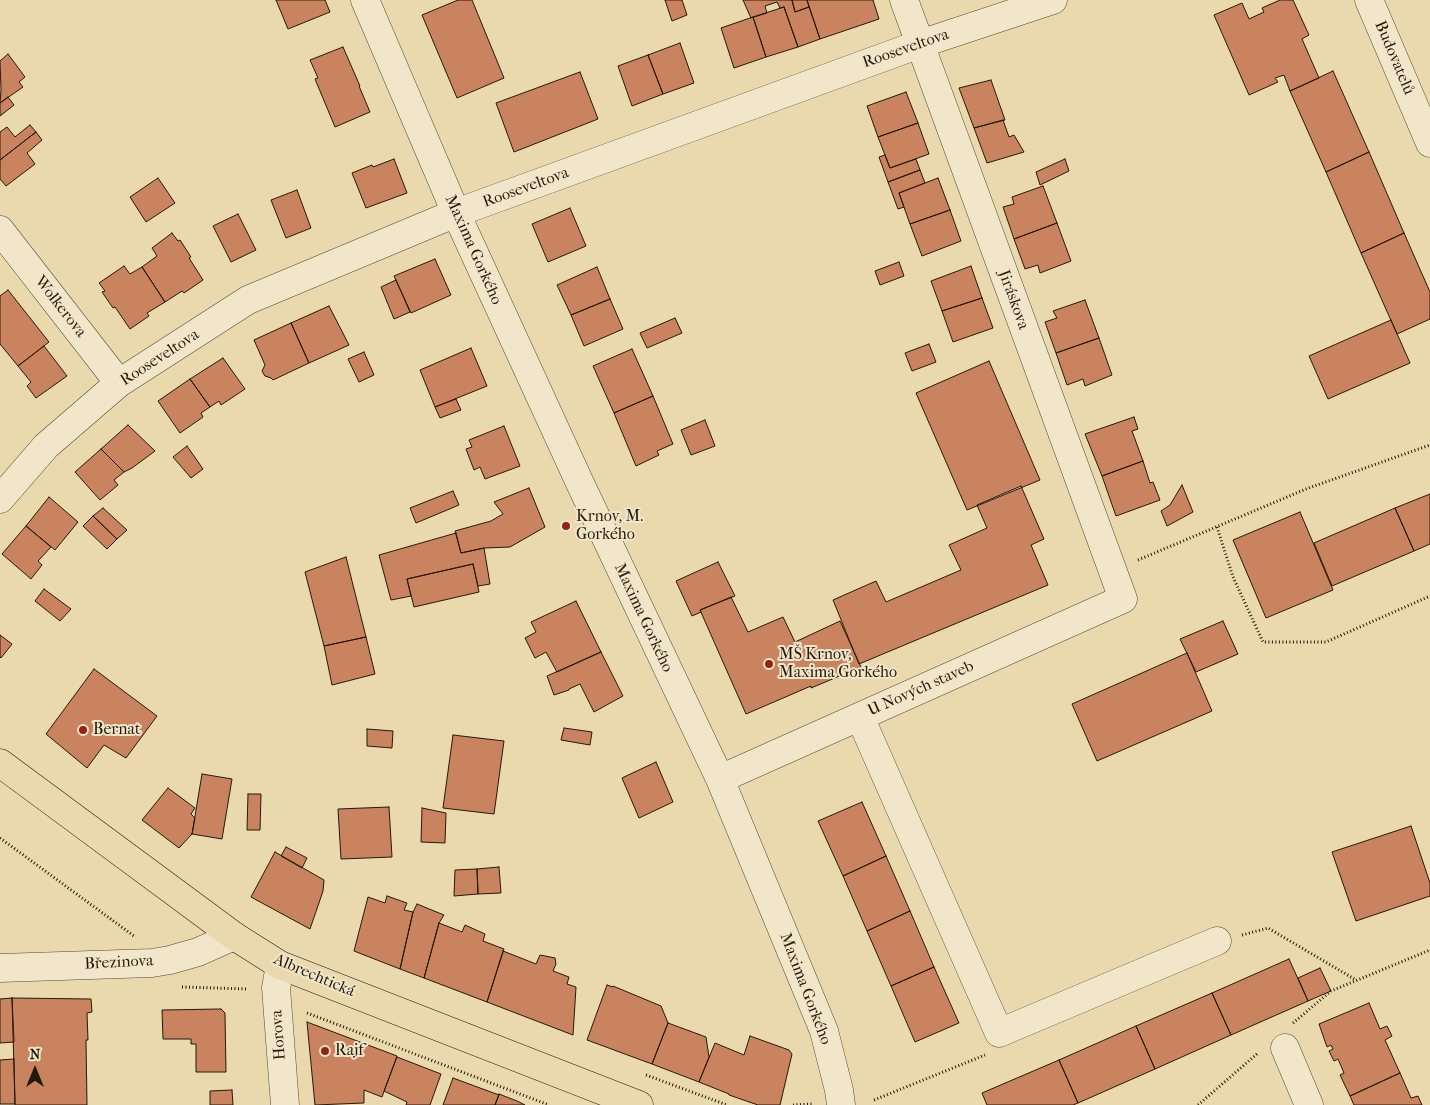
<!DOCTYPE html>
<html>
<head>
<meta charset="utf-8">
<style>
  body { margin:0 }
  #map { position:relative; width:1430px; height:1105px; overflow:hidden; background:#ead9ac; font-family:"IM FELL French Canon",serif }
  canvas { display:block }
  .north { position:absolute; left:10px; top:1045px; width:50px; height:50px; -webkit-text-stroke:4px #f1e6c9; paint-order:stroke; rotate:0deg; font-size:14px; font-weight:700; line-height:20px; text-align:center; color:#22190d }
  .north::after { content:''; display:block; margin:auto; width:18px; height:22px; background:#22190d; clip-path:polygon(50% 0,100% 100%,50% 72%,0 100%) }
</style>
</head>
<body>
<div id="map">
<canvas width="1430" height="1105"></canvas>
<div class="north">N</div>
</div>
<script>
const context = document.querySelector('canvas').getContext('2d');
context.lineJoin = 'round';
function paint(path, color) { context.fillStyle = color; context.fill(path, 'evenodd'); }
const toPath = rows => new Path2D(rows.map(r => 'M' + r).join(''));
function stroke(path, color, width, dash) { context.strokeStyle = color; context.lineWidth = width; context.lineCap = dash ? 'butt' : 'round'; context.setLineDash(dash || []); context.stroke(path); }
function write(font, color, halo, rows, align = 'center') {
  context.font = font + ' "IM FELL French Canon",serif'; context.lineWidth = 4; context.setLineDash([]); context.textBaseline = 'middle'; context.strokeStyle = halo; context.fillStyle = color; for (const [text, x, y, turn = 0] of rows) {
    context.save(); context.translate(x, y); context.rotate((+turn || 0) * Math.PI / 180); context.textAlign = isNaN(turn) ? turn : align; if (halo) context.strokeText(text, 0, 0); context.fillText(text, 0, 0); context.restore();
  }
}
const building = toPath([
  [276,0,325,0,330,12,288,29,276,0],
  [458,0,472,0,504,78,457,98,422,15,458,0],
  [665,0,682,0,687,15,672,21,665,0],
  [743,0,792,0,795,12,809,7,820,39,798,47,784,7,780,8,777,2,765,6,767,13,751,18,743,0],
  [792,0,807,0,809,7,795,12,792,0],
  [807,0,873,0,879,19,820,39,807,0],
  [1280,0,1293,0,1309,35,1302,39,1319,78,1290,91,1284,75,1275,78,1278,82,1249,95,1214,15,1242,3,1249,19,1264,12,1262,8,1280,0],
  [784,7,798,47,766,57,753,17,784,7],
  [753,17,766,57,734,68,721,28,753,17],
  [680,43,694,83,663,94,648,55,680,43],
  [343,47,360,86,359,86,370,112,335,127,315,79,318,78,310,60,343,47],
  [8,54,25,77,19,82,23,87,0,103,1,90,0,61,8,54],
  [648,55,663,94,632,106,618,66,648,55],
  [1333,71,1369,152,1326,172,1290,91,1333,71],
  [580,72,598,119,514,152,496,103,580,72],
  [991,80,1005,120,974,128,959,88,991,80],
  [906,92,918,123,878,137,867,106,906,92],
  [8,97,14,105,0,116,0,103,8,97],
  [1003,120,1009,137,1014,135,1024,152,987,163,974,128,1003,120],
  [918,123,929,154,890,168,878,137,918,123],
  [30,125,36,132,0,160,0,132,7,127,15,137,30,125],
  [36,132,42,140,27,153,35,164,6,186,0,179,0,160,36,132],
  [1369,152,1404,233,1361,253,1326,172,1369,152],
  [885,155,890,168,916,159,920,170,888,182,879,157,885,155],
  [394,159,407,193,366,208,352,173,372,165,373,167,394,159],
  [1065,159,1069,171,1040,185,1036,172,1065,159],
  [920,170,925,183,899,193,904,207,898,209,888,182,920,170],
  [158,178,175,203,146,222,130,197,158,178],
  [938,178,950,210,910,224,899,193,938,178],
  [1043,186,1057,223,1014,239,1003,207,1014,204,1012,197,1043,186],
  [297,190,311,228,286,238,271,200,297,190],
  [570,208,586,246,548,262,532,224,570,208],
  [950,210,961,241,922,256,910,224,950,210],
  [238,214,256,250,231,262,213,226,238,214],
  [1057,223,1071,261,1040,273,1038,265,1025,269,1014,239,1057,223],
  [172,233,178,241,180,240,191,257,189,258,203,280,184,293,182,291,165,302,142,267,157,256,152,248,172,233],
  [1404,233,1430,292,1430,319,1397,334,1361,253,1404,233],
  [435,259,451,295,411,313,394,276,435,259],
  [899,262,904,276,880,285,875,271,899,262],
  [124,266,130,274,142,267,165,302,147,313,149,316,130,329,115,307,113,308,102,292,105,291,99,283,124,266],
  [971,266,982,298,942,311,931,281,971,266],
  [597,267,610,299,571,315,557,285,597,267],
  [396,280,410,312,394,319,381,287,396,280],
  [8,290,49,342,18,366,0,344,0,296,8,290],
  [982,298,993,328,953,342,942,311,982,298],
  [610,299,623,329,584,346,571,315,610,299],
  [1085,300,1099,338,1056,353,1045,322,1057,318,1053,311,1085,300],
  [329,306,349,345,309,363,291,323,329,306],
  [675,318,682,333,647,348,640,333,675,318],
  [1391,320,1410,363,1328,399,1309,356,1391,320],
  [291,323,309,363,273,380,271,378,265,376,262,371,265,365,254,340,291,323],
  [1099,338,1112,375,1085,386,1083,379,1067,385,1056,353,1099,338],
  [929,344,936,362,912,371,905,353,929,344],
  [44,346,67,376,36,398,27,386,31,382,18,366,44,346],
  [471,348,487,386,435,407,420,370,471,348],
  [632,349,653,396,614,413,593,366,632,349],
  [364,352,374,375,359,382,348,359,364,352],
  [223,358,245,389,221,405,219,401,210,407,190,379,223,358],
  [989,361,1040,480,967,510,916,393,989,361],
  [190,379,210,407,201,413,203,417,180,433,158,401,190,379],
  [653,396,673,444,657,451,659,455,636,466,614,413,653,396],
  [456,399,461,410,440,418,435,407,456,399],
  [1134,417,1138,429,1132,431,1143,461,1102,476,1085,434,1134,417],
  [705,420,715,446,691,455,681,430,705,420],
  [128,425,155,451,132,468,124,472,101,449,128,425],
  [504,426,520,466,485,479,480,467,474,470,466,449,472,447,469,440,504,426],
  [187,446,203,469,191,478,173,457,187,446],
  [101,449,124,472,114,480,118,485,100,500,75,472,101,449],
  [1143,461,1150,483,1153,482,1160,500,1116,516,1102,476,1143,461],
  [1182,485,1193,512,1167,526,1161,511,1170,505,1182,485],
  [1021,486,1044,539,1031,545,1048,585,859,664,833,600,876,581,886,602,961,570,949,545,987,528,977,505,1021,486],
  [529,488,545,527,510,547,484,548,461,553,455,531,491,521,503,514,494,502,529,488],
  [453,491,459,505,416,523,410,508,453,491],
  [1430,494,1430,544,1414,551,1395,508,1430,494],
  [49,497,78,522,55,550,26,526,49,497],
  [103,508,127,530,117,539,93,516,103,508],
  [1395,508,1414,551,1332,586,1314,543,1395,508],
  [1300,512,1333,590,1266,618,1233,540,1300,512],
  [93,516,117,539,107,549,83,526,93,516],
  [26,526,51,547,38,561,42,565,31,579,2,554,26,526],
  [456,533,461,553,484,548,490,584,478,586,473,564,407,579,411,596,391,600,379,555,456,533],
  [346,557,366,637,324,646,305,572,346,557],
  [718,562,735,596,700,610,701,612,692,616,676,581,718,562],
  [473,564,479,592,414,607,407,579,473,564],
  [44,589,71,609,60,621,35,601,44,589],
  [731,597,748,632,783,617,795,642,840,621,861,667,811,688,811,686,746,714,700,610,731,597],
  [576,601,601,652,557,672,546,652,535,658,525,638,536,632,531,622,576,601],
  [1223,621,1238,654,1196,672,1180,639,1223,621],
  [0,635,12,644,1,658,0,657,0,635],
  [366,637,375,674,332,685,324,646,366,637],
  [601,652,623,696,594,712,580,684,569,689,569,690,554,695,547,676,601,652],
  [1187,653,1212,711,1097,761,1072,704,1187,653],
  [94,669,157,716,126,758,104,745,87,768,46,734,94,669],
  [564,728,592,732,590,745,561,740,564,728],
  [367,729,393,731,392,748,367,746,367,729],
  [453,735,504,741,494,814,443,808,453,735],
  [656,762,673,802,639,818,622,778,656,762],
  [202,774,232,779,222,839,192,834,202,774],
  [168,788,195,808,191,814,195,818,192,834,179,848,142,820,168,788],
  [248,794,261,794,260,830,247,830,248,794],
  [862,802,886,856,843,876,818,821,862,802],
  [389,807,392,857,341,859,338,809,389,807],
  [422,808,446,813,445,843,421,842,422,808],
  [1411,826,1430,883,1430,896,1356,921,1332,852,1411,826],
  [286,847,307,858,302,868,281,856,286,847],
  [275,852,324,880,323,891,310,929,251,897,275,852],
  [886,856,910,911,867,931,843,876,886,856],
  [499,867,501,893,478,894,477,869,499,867],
  [477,869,478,894,454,896,455,870,477,869],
  [387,896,407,903,404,910,413,912,400,969,354,951,368,897,385,903,387,896],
  [417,904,444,915,439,923,424,978,400,969,413,912,417,904],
  [910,911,934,967,891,986,867,931,910,911],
  [439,923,462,932,465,925,485,934,483,941,504,949,487,1002,424,978,439,923],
  [503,951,536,964,540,955,555,958,556,964,553,971,569,977,567,984,576,987,573,1035,487,1002,503,951],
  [1289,959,1308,1001,1231,1035,1212,993,1289,959],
  [934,967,959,1023,915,1042,891,986,934,967],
  [1320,968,1331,991,1308,1001,1298,978,1320,968],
  [607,985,613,987,613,986,661,1006,668,1023,652,1064,587,1040,607,985],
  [1212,993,1231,1035,1155,1069,1136,1026,1212,993],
  [12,998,91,999,92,1012,87,1013,88,1040,86,1040,87,1105,15,1105,12,998],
  [12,998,14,1042,0,1043,0,999,12,998],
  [1369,1003,1380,1029,1387,1026,1392,1036,1385,1040,1400,1073,1350,1096,1340,1075,1344,1073,1338,1059,1334,1061,1329,1051,1333,1049,1331,1045,1327,1047,1319,1024,1369,1003],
  [221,1009,225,1013,226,1072,196,1072,196,1044,191,1044,191,1039,163,1039,162,1010,221,1009],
  [307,1022,397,1056,382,1097,364,1090,364,1103,315,1105,307,1022],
  [668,1023,706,1037,709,1057,699,1082,652,1064,668,1023],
  [1136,1026,1155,1069,1078,1103,1059,1060,1136,1026],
  [750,1036,789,1050,792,1054,780,1105,758,1105,729,1095,729,1094,699,1082,715,1043,744,1055,750,1036],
  [397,1057,441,1074,430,1105,406,1105,407,1102,384,1091,397,1057],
  [14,1059,15,1104,0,1104,0,1060,14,1059],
  [1059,1060,1078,1103,1073,1105,987,1105,982,1093,1059,1060],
  [1400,1073,1411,1098,1418,1096,1422,1105,1354,1105,1350,1096,1400,1073],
  [453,1078,499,1095,495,1105,443,1105,453,1078],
  [232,1090,233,1105,210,1105,210,1091,232,1090],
  [499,1094,517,1101,525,1105,495,1105,499,1094]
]);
const path = toPath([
  [1217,527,1233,577,1263,642,1326,642,1430,596],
  [1138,560,1306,489,1430,445],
  [0,838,134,936],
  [1242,935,1268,928,1356,980],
  [182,987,248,989],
  [307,1013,549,1105],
  [1293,1023,1331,991,1430,950],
  [646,1075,727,1105],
  [874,1100,985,1055],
  [793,1105,814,1104],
  [1198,1105,1258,1053]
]);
const minor = toPath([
  [365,0,456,213,579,481,720,779,824,1031,839,1090,841,1105],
  [1369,0,1430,143],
  [0,230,119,383],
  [0,499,46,446,119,383,248,300,456,213,920,44,1053,0],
  [860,717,999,1033,1217,941],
  [720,779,1123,599,904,0],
  [280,965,276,988,285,1105],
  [0,968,152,963,170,960,198,952,234,936],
  [1285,1048,1309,1105]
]);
const major = toPath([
  [0,763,234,936,280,965,639,1105]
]);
const markers = [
  [566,526,5,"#8f2418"],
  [769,664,5,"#8f2418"],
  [83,730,5,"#8f2418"],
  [325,1051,5,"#8f2418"]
];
const streetNames = [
  ["Rooseveltova",906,49,-19],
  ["Budovatelů",1394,58,67],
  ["Rooseveltova",526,188,-20],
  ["Maxima Gorkého",473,250,66],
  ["Jiráskova",1013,300,70],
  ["Wolkerova",60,307,52],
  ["Rooseveltova",160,358,-33],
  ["Maxima Gorkého",643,618,65],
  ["U Nových staveb",921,689,-24],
  ["Březinova",119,963,-3],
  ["Albrechtická",314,976,23],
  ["Maxima Gorkého",805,989,69],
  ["Horova",279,1035,-94]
];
const poiNames = [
  ["Krnov, M.",576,517],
  ["Gorkého",576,535],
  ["MŠ Krnov,",779,655],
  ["Maxima Gorkého",779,673],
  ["Bernat",93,730],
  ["Rajf",335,1051]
];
paint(building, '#ca835f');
stroke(building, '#22190d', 1);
stroke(minor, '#544935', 29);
stroke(major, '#22190d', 29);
stroke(path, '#22190d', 3, [1, 2.5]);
stroke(minor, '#f1e6c9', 28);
stroke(major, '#ead9ac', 28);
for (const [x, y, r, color] of markers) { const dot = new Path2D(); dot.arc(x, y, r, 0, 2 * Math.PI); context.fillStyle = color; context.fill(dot); stroke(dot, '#f1e6c9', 2); }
write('16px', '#22190d', '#f1e6c9', streetNames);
write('16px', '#22190d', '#f1e6c9', poiNames, 'left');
</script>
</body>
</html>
